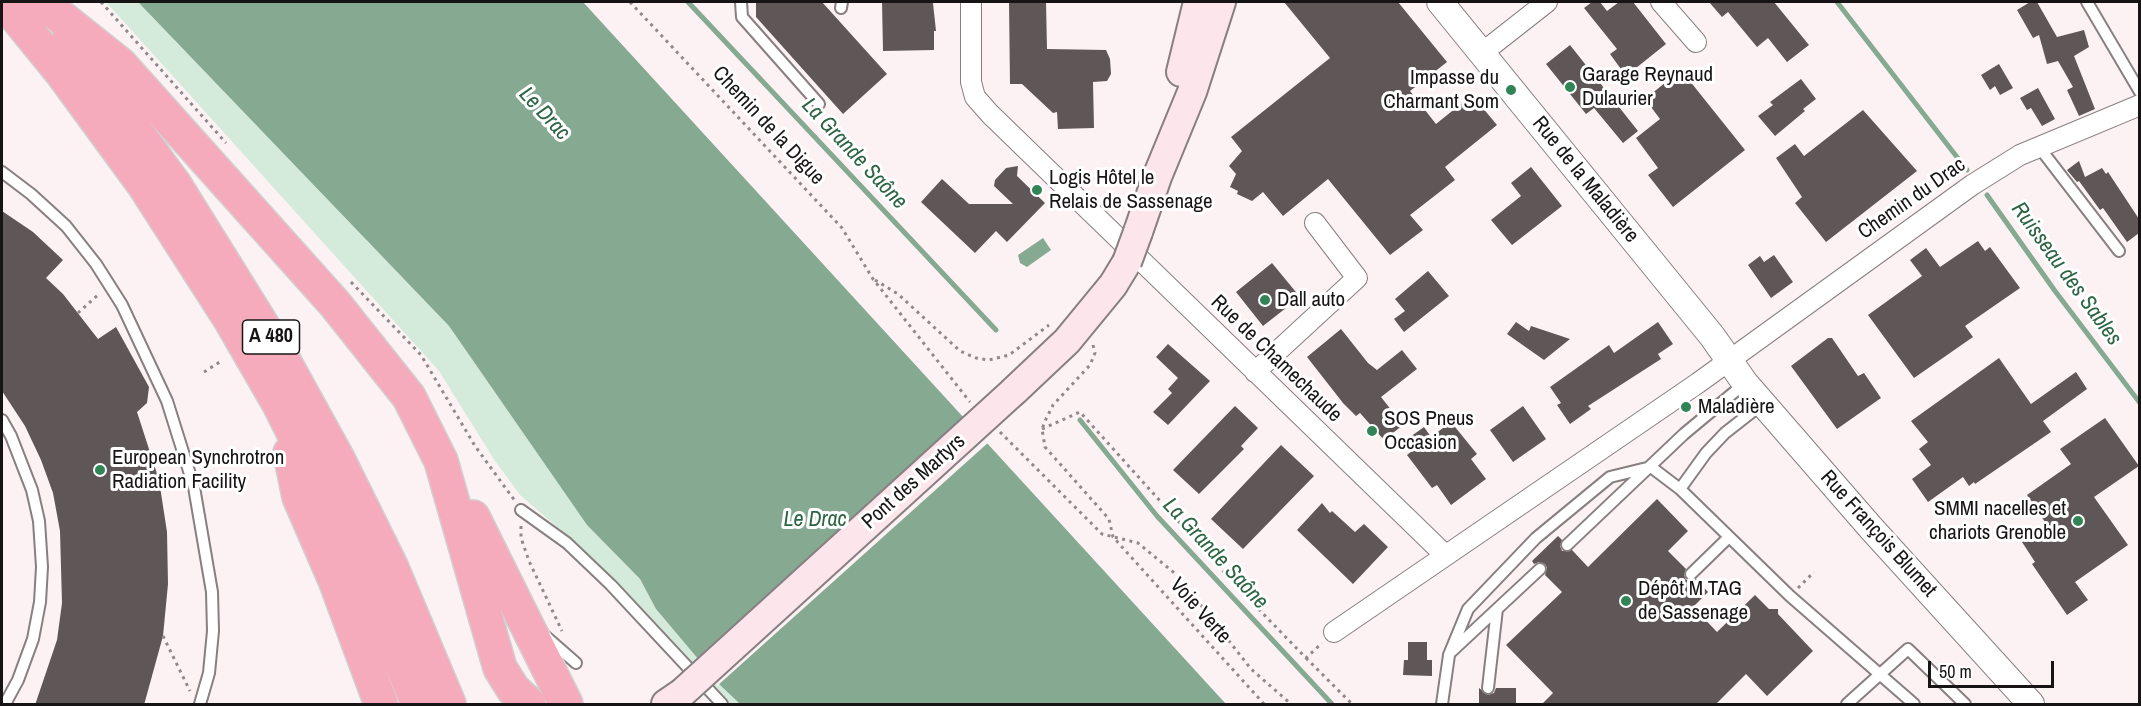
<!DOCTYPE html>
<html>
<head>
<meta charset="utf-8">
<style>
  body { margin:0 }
  #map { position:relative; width:2141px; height:706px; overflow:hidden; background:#fcf2f4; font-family:"Archivo Narrow",sans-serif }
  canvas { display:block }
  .frame { position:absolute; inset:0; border:3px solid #171415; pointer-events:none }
  .scale { position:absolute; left:1928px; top:661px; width:126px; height:27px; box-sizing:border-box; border:3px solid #171415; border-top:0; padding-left:8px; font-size:18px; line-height:21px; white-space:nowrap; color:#171415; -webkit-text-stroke:4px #fff; paint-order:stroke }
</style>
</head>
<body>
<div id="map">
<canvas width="2141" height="706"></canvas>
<div class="frame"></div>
<div class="scale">50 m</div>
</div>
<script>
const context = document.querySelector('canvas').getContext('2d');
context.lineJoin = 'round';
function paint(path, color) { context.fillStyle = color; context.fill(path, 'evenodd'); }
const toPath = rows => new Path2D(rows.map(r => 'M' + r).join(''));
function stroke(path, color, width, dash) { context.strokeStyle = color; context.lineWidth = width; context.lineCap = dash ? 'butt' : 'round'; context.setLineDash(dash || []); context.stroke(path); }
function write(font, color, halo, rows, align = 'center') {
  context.font = font + ' "Archivo Narrow",sans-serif'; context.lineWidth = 6; context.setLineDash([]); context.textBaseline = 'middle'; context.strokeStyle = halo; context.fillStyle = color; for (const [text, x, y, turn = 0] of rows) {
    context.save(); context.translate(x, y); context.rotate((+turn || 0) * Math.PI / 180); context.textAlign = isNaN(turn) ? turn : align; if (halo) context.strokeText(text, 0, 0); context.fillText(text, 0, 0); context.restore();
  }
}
const green = toPath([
  [106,2,138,2,449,326,587,525,640,579,656,609,720,685,740,704,726,704,621,587,571,539,520,495,495,461,439,371]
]);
const water = toPath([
  [138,2,583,2,1226,704,740,704,720,685,656,609,640,579,587,525,449,326],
  [1043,238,1051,250,1027,267,1020,263,1018,255]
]);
const pier = toPath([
  [969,418,990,441,717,686,697,663]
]);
const stream = toPath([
  [688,2,996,330],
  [1837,2,1967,170],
  [1987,195,2055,291,2140,403],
  [1080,420,1157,516,1332,704]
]);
const building = toPath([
  [756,2,822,2,887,74,843,114,756,17],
  [882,2,933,3,936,31,934,31,934,50,883,51],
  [1009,2,1046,2,1047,49,1106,50,1110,59,1111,74,1107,81,1093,82,1094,128,1058,129,1057,112,1053,113,1022,84,1010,84],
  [1284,2,1398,2,1447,62,1410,91,1436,124,1472,95,1497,125,1445,167,1455,180,1410,215,1423,230,1390,255,1328,179,1283,216,1263,192,1252,201,1237,194,1238,191,1230,187,1236,174,1229,166,1242,151,1231,137,1330,58],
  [1592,2,1600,2,1607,11,1619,2,1633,2,1666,44,1626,76,1610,54,1617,49,1584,8],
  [1709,2,1774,2,1809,45,1787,62,1768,38,1757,47,1728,12,1722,17],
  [2030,2,2037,2,2057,37,2084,30,2089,47,2074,56,2095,109,2079,116,2067,90,2073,87,2058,61,2047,64,2039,35,2033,38,2017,10],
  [1570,45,1638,131,1623,143,1594,108,1586,114,1546,64],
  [1999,64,2013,88,2000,95,1995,86,1990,90,1981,75],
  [1681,70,1745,150,1673,207,1648,175,1658,168,1636,138,1660,119,1645,99],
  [1801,79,1816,99,1803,109,1805,111,1775,136,1758,116,1773,105,1770,102],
  [2038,88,2055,119,2042,126,2031,108,2027,110,2020,98],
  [1863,110,1917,171,1826,242,1795,203,1802,197,1776,158,1795,144,1804,156],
  [2079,161,2085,177,2102,168,2106,174,2108,172,2139,219,2139,233,2127,242,2103,208,2100,210,2079,181,2077,182,2067,170],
  [1018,166,1017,176,1045,203,1007,242,996,231,975,253,921,202,942,179,969,204,1013,204,994,186,995,180,1006,168],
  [1531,167,1562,206,1512,245,1491,220,1521,196,1511,183],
  [2,211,33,232,63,260,46,278,63,294,98,339,116,327,149,387,147,403,137,412,159,480,167,532,168,584,163,636,144,705,35,705,57,640,62,603,60,531,53,493,41,460,25,426,2,391],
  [1978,241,1985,251,1990,247,2020,288,1965,326,1973,337,1914,378,1868,315,1922,276,1910,260,1926,248,1940,267],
  [1774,255,1793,282,1771,298,1748,265,1760,256,1764,262],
  [1272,263,1300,297,1263,326,1236,292],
  [1428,271,1449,296,1404,332,1394,319,1405,311,1395,299],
  [1516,322,1529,331,1531,326,1570,339,1544,360,1507,334],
  [1658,322,1673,344,1658,354,1661,359,1588,406,1591,409,1570,424,1557,405,1561,403,1550,387,1609,345,1614,353],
  [1341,329,1368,363,1377,370,1402,350,1417,369,1381,397,1403,425,1384,440,1360,413,1356,416,1343,403,1307,357],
  [1828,338,1832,338,1858,376,1864,373,1881,398,1837,429,1791,366],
  [1168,344,1210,381,1168,425,1153,412,1172,393,1168,389,1178,378,1156,357],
  [1999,358,2031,404,2076,372,2087,389,2043,421,2051,432,1975,484,1974,482,1969,486,1963,477,1928,502,1912,479,1931,465,1919,449,1928,442,1911,421],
  [1235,406,1258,428,1241,446,1244,449,1199,494,1173,470],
  [1523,406,1546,439,1513,462,1490,430],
  [2105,418,2139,466,2094,497,2128,545,2075,582,2088,600,2067,615,2032,564,2035,562,2022,542,2047,525,2027,495,2071,464,2060,449],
  [1451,422,1477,454,1471,459,1486,479,1451,505,1437,485,1432,488,1407,455,1417,447,1410,437,1424,427,1431,437],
  [1281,445,1314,476,1243,549,1211,519],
  [1657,499,1688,531,1668,551,1686,569,1684,575,1686,580,1696,579,1708,592,1693,607,1717,632,1755,595,1769,609,1778,609,1778,614,1813,651,1767,696,1746,674,1715,705,1541,705,1553,693,1506,645,1562,592,1545,575,1547,568,1545,564,1539,562,1534,564,1532,561,1558,536,1562,540,1560,546,1562,551,1572,550,1588,567],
  [1322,503,1330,513,1332,511,1355,532,1364,524,1388,547,1353,584,1297,530],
  [1408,642,1427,642,1427,660,1432,660,1432,676,1403,675,1404,660,1408,660],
  [1479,688,1488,695,1494,693,1496,688,1516,688,1516,705,1479,705]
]);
const path = toPath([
  [101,2,226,143],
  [630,2,842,228,873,279,970,402],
  [875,280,898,294,960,351,976,358,989,360,1009,355,1049,325],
  [351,282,421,355,475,446,515,501],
  [78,313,99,294],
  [1093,345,1095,353,1090,365,1053,405,1046,419,1042,429,1045,447,1109,519,1113,537,1264,704],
  [204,372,223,360],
  [1042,429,1080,412,1242,592,1306,658,1322,643],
  [1000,432,1102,534,1138,543,1178,576,1251,669,1291,704],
  [521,526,521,538,529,561,562,631],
  [1798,588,1814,572],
  [163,636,190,691],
  [1306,658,1352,704]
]);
const service = toPath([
  [741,2,742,17,819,104],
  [2087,2,2140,92],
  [841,8,842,2],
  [2039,147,2119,251],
  [2,172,31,194,66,226,96,264,122,305,167,401,194,487,212,592,213,631,209,673,200,704],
  [1762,404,1725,433,1706,453,1680,489,1790,596,1914,704],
  [2,420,11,436,32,490,39,521,42,567,40,602,33,639,18,680,5,704],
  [521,510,567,543,611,585,722,704],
  [1567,545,1684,434,1744,384],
  [1691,574,1729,537],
  [544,635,576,663],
  [1452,651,1540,569],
  [1488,688,1497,609],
  [1442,704,1449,655,1468,609,1536,538,1610,477,1651,467,1680,489],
  [1847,704,1908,649,1965,704]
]);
const minor = toPath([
  [971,2,971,82,975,97,990,114,1445,555],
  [1661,2,1696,42],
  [1482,53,1547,2],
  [1255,372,1357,278,1315,223],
  [1334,632,1698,383,1972,185,2020,155,2140,105]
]);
const tertiary = toPath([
  [1440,2,1712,336,1745,383,1871,528,2031,704]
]);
const secondary = toPath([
  [1181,72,1198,2],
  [1138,232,1157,177,1192,92,1221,2],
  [1014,391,1067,341,1113,285,1127,262],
  [666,704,682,693]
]);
const motorway = toPath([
  [4,2,62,73,144,185,230,319,279,404,365,576,418,704],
  [42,2,120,64,335,304,409,397,441,461,500,668,513,689,529,704],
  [69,39,175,185,279,352,338,459,391,566,449,704],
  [290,453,299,497,335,580,381,704],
  [473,517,566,704]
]);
const secondaryBridge = toPath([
  [1127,262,1138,232],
  [682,693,1014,391]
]);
const markers = [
  [1570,87,6,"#308456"],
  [1511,90,6,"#308456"],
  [1037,190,6,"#308456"],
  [1265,300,6,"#308456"],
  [1686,407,6,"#308456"],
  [1372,431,6,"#308456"],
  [100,470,6,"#308456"],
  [2078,521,6,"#308456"],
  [1626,601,6,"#308456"]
];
const shields = [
  [271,337,57]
];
const shieldNames = [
  ["A 480",271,337]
];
const poiNames = [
  ["Garage Reynaud",1582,75],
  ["Dulaurier",1582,99],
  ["Impasse du",1499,78,"right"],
  ["Charmant Som",1499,102,"right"],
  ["Logis Hôtel le",1049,178],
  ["Relais de Sassenage",1049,202],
  ["Dall auto",1277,300],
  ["Maladière",1698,407],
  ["SOS Pneus",1384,419],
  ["Occasion",1384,443],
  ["European Synchrotron",112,458],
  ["Radiation Facility",112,482],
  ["SMMI nacelles et",2066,509,"right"],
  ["chariots Grenoble",2066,533,"right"],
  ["Dépôt M TAG",1638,589],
  ["de Sassenage",1638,613]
];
const streetNames = [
  ["Chemin de la Digue",768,126,47],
  ["Rue de la Maladière",1585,180,51],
  ["Chemin du Drac",1912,199,-35],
  ["Rue de Chamechaude",1276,359,44],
  ["Pont des Martyrs",914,482,-42],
  ["Rue François Blumet",1878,534,48],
  ["Voie Verte",1200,611,48]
];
const waterNames = [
  ["Le Drac",544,114,47],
  ["La Grande Saône",854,154,47],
  ["Ruisseau des Sables",2066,274,54],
  ["Le Drac",815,520],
  ["La Grande Saône",1215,554,47]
];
paint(green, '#d4eadb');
paint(water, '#86a992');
paint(pier, '#fcf2f4');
stroke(stream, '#86a992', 5);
paint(building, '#5f5658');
stroke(service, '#887f81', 14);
stroke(minor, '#887f81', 22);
stroke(tertiary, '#887f81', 28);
stroke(secondary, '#887f81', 32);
stroke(motorway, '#d1d0d0', 36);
stroke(path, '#90898b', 3, [3, 4.5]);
stroke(service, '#fff', 10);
stroke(minor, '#fff', 20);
stroke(tertiary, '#fff', 26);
stroke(secondary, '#fce6eb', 28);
stroke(motorway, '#f6abbc', 33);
stroke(secondaryBridge, '#887f81', 32, []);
stroke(secondaryBridge, '#fce6eb', 28);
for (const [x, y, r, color] of markers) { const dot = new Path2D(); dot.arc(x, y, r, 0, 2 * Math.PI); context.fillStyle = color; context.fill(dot); stroke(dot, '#fff', 2); }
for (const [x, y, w] of shields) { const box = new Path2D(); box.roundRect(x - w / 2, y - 17, w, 34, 4.5); context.fillStyle = '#fff'; context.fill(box); stroke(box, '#171415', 1.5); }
write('bold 20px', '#171415', null, shieldNames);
write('21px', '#171415', '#fff', poiNames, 'left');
write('21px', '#171415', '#fff', streetNames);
write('italic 22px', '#2c6444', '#fff', waterNames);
</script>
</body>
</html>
